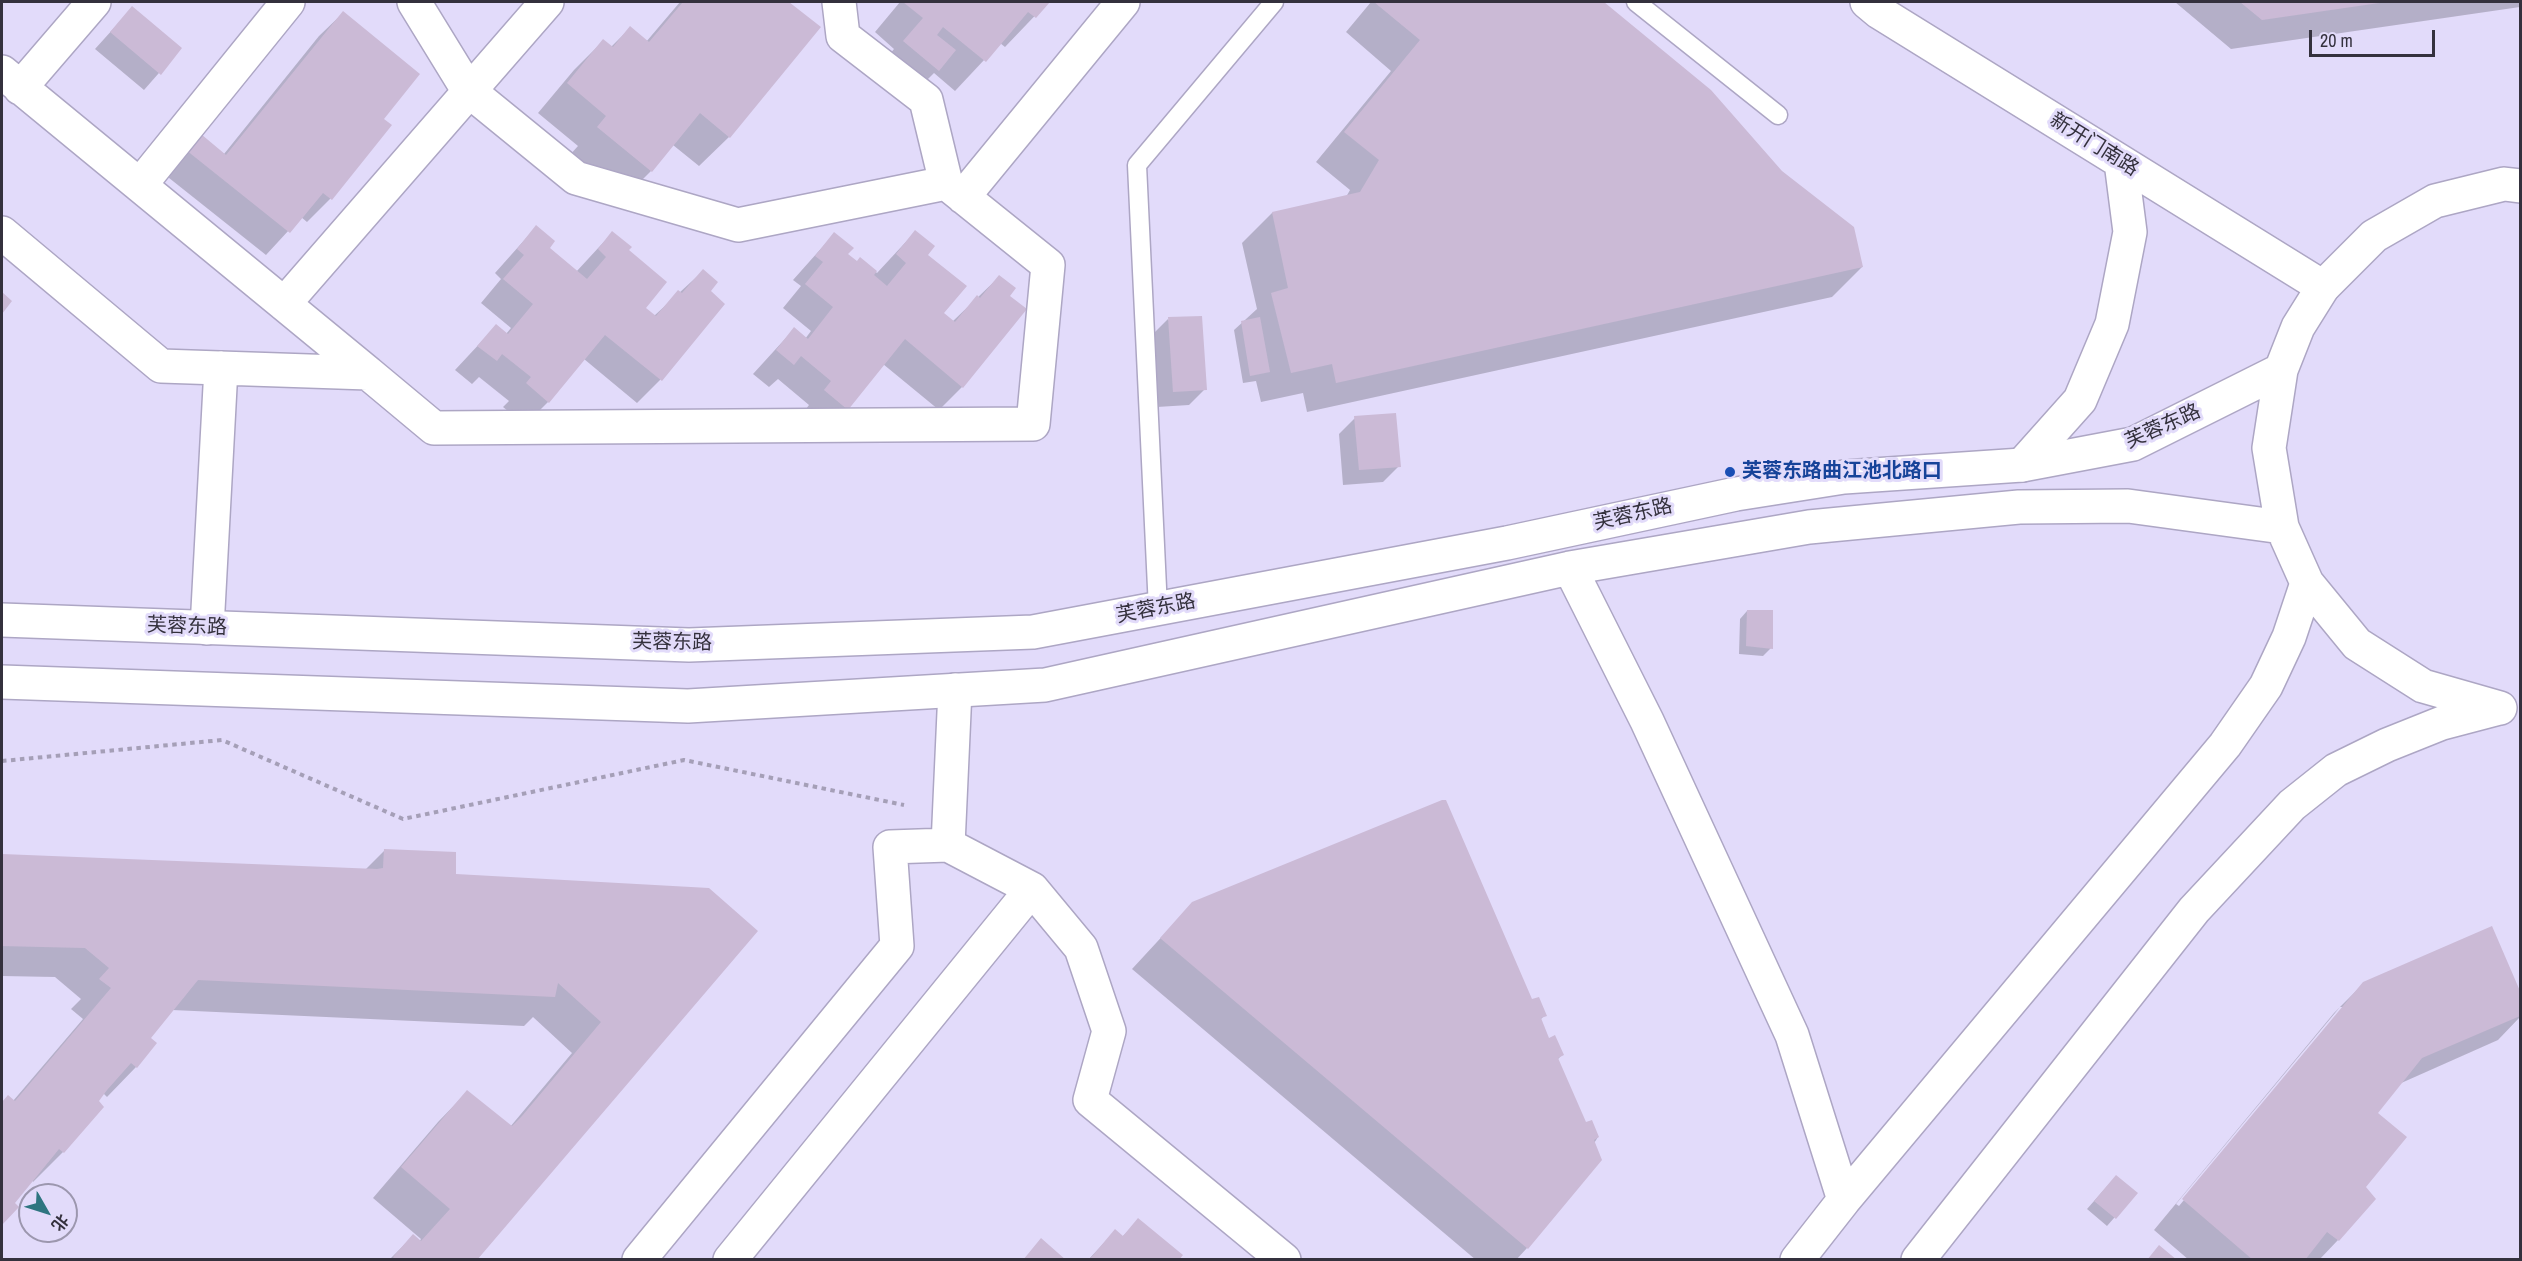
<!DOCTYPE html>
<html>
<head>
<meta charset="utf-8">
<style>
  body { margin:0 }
  #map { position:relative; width:2522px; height:1261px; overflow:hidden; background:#e2dbfa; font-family:"Archivo Narrow","Noto Sans SC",sans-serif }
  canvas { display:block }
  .frame { position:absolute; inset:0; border:3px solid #34313d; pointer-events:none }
  .north { position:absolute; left:18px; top:1183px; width:60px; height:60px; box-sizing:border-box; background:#e2dbfa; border:2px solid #9c97ae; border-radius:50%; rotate:129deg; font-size:16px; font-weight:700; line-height:24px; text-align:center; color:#34313d }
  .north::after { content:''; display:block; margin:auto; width:21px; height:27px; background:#2e7580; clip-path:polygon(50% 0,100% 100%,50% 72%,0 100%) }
  .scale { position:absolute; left:2309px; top:30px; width:126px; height:27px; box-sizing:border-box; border:3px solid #34313d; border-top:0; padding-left:8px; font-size:18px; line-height:21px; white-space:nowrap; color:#34313d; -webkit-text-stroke:4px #e2dbfa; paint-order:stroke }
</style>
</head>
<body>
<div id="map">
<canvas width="2522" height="1261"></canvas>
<div class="frame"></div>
<div class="north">北</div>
<div class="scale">20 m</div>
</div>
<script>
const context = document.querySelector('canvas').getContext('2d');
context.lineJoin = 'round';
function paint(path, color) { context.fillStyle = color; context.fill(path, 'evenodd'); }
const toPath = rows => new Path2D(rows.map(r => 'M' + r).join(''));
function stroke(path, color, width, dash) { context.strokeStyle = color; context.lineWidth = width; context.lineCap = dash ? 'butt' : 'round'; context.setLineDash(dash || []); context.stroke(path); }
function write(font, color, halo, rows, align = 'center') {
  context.font = font + ' "Archivo Narrow","Noto Sans SC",sans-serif'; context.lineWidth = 6; context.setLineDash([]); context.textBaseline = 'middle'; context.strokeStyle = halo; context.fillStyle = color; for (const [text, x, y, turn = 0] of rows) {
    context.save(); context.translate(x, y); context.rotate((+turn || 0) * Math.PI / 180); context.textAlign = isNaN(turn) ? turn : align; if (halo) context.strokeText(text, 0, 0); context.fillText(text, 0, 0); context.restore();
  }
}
const shadow = toPath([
  [680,2,787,2,819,28,729,137,699,166,673,145,651,171,621,201,568,157,578,146,538,113,574,70,603,41,611,47,630,28,646,42],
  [900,2,1048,2,1005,47,1000,43,955,91,934,73,908,99,875,72,894,49,875,32],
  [1371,2,1601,2,1710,91,1862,267,1832,297,1307,412,1303,393,1261,402,1256,381,1243,383,1234,330,1257,309,1242,243,1272,213,1346,197,1350,190,1316,162,1391,71,1346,32],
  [2175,2,2520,2,2520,7,2231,49],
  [132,8,180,49,144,90,95,49],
  [343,13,382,119,390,126,330,199,307,222,301,217,266,255,159,170,195,131,224,154,319,36],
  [536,227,548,248,576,272,612,233,627,251,644,308,654,316,703,271,709,292,723,304,660,380,637,403,584,359,548,402,525,425,503,407,509,401,479,377,472,384,455,370,496,326,506,334,511,328,481,303,501,279,495,273],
  [915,232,926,255,942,314,952,322,999,277,962,387,939,410,883,364,846,409,823,432,802,414,809,405,778,379,769,387,753,374,794,329,805,339,811,331,783,308,801,286,793,280,834,234,846,255,857,263,861,259,877,273],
  [1168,319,1205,389,1189,405,1157,407,1152,335],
  [1355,418,1399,466,1383,482,1343,485,1339,434],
  [1747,611,1771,648,1763,656,1739,654,1740,619],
  [385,850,455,875,708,890,476,1260,389,1260,413,1236,419,1242,421,1239,373,1198,438,1122,467,1092,510,1127,572,1053,533,1017,524,1026,172,1010,149,1038,136,1067,107,1097,103,1093,63,1152,33,1182,32,1180,13,1203,17,1207,2,1224,2,1103,8,1097,13,1101,83,1019,71,1009,81,999,55,977,2,976,2,855,365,870],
  [1193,903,1531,1001,1545,1015,1540,1020,1548,1040,1562,1055,1557,1060,1585,1123,1598,1137,1527,1248,1516,1260,1476,1260,1132,969],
  [2491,928,2520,994,2520,1017,2498,1040,2399,1084,2376,1113,2364,1187,2338,1240,2319,1260,2189,1260,2154,1230,2334,1013,2364,983],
  [2340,1007,2344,1007,2179,1206,2176,1204],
  [2109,1184,2136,1193,2107,1226,2087,1209],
  [1139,1220,1177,1260,1088,1260,1115,1231,1122,1237]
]);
const building = toPath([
  [683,2,789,2,821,27,730,138,700,113,652,172,597,127,606,116,567,83,603,39,613,47,630,26,649,42],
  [903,2,1050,2,1036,18,1028,12,986,62,943,27,937,35,956,50,939,71,903,41,923,18],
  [1374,2,1604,2,1711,90,1782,171,1854,227,1863,267,1336,383,1332,364,1291,373,1271,293,1288,288,1272,212,1360,192,1379,160,1344,132,1420,40],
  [2240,2,2379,2,2379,3,2262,20],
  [132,6,182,48,161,75,110,32],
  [343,11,420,74,384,119,392,125,332,200,323,193,290,233,181,146,195,129,226,155],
  [536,225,555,241,550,248,587,279,606,257,598,249,612,231,632,247,629,250,667,282,646,308,656,316,678,290,682,293,703,269,718,282,711,291,725,304,662,381,605,335,549,403,526,383,531,377,502,354,497,361,477,346,496,324,508,334,533,304,503,279,524,255,517,249],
  [915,230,935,246,928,255,967,286,944,313,955,322,977,295,980,298,999,275,1016,288,1010,296,1027,309,963,388,905,339,848,410,824,390,831,381,801,356,794,365,776,350,794,327,808,339,833,307,805,284,823,262,815,256,834,232,854,248,848,254,857,261,860,257,877,271,874,275,887,286,906,263,896,254],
  [2,292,12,301,2,314],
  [1202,316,1207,390,1173,392,1168,317],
  [1260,317,1270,372,1250,376,1241,321],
  [1396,413,1401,467,1359,470,1354,416],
  [1747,610,1773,610,1773,649,1746,646],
  [1442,800,1446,800,1532,999,1539,997,1547,1016,1541,1018,1549,1038,1555,1035,1564,1055,1558,1058,1586,1122,1592,1120,1599,1137,1594,1140,1602,1160,1528,1249,1160,938,1192,902],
  [384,849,456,852,456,874,709,888,758,931,477,1260,396,1260,393,1257,413,1234,421,1241,450,1209,401,1167,467,1090,512,1126,522,1116,601,1022,558,983,555,997,198,980,151,1038,157,1043,137,1068,131,1063,107,1090,99,1101,104,1107,64,1153,59,1149,15,1203,19,1207,2,1225,2,1102,8,1095,15,1101,111,988,99,979,109,968,85,948,2,946,2,854,377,869,383,868],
  [2492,926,2520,991,2520,1016,2422,1058,2378,1113,2407,1137,2366,1187,2376,1199,2339,1241,2327,1232,2305,1260,2253,1260,2182,1199,2363,982],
  [2116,1175,2138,1193,2116,1219,2094,1201],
  [1138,1218,1183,1255,1179,1260,1089,1260,1115,1229,1123,1236],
  [1041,1238,1066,1260,1023,1260],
  [2159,1245,2177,1260,2147,1260]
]);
const path = toPath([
  [2,761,222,740,403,819,684,760,904,805]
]);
const service = toPath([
  [1636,2,1778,115],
  [1158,609,1137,165,1274,2]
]);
const minor = toPath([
  [839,2,843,36,926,100,946,183],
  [2,72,368,373,161,366,2,233],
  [20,88,94,2],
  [140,185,288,2],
  [963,197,1123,2],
  [284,304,547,2],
  [368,373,434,428,1033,424,1048,265,946,183,738,225,576,178,468,90,414,2],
  [207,628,221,368],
  [955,690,948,845,1032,889,1081,948,1109,1031,1090,1100,1284,1260],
  [639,1260,897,946,890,847,948,845],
  [730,1260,1032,889]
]);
const tertiary = toPath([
  [1867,2,1879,12,2323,287],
  [2022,465,2080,400,2112,324,2130,232,2121,162]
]);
const secondary = toPath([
  [1570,568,1647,721,1792,1035,1844,1200],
  [2,620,689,645,1033,632,1507,543,1736,494,1844,477,2022,465,2133,444,2281,370],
  [2,682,688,706,1045,685,1570,568,1809,527,2019,507,2128,506,2282,527],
  [2500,708,2423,686,2357,644,2307,583,2282,527,2269,448,2281,370,2298,327,2323,287,2374,236,2435,201,2504,184,2520,186],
  [1797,1260,1844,1200,2225,745,2266,686,2289,637,2307,583],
  [1918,1260,2194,910,2292,805,2336,770,2387,745,2442,723,2499,708]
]);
const markers = [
  [1730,472,6,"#1a4fb4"]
];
const streetNames = [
  ["新开门南路",2094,145,32],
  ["芙蓉东路",2163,427,-24],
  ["芙蓉东路",1633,515,-13],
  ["芙蓉东路",1156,609,-11],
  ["芙蓉东路",187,627,2],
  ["芙蓉东路",672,643,1]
];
const transitNames = [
  ["芙蓉东路曲江池北路口",1742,472]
];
paint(shadow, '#0003');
paint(building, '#cbbad6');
stroke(service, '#ada6c4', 21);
stroke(minor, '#ada6c4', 36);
stroke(tertiary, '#ada6c4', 36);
stroke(secondary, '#ada6c4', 36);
stroke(path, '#a59fb7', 4, [4.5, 4.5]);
stroke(service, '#fff', 18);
stroke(minor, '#fff', 33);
stroke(tertiary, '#fff', 33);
stroke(secondary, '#fff', 33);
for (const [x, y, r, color] of markers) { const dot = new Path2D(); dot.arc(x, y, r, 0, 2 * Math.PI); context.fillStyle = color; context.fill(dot); stroke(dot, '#e2dbfa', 2); }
write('20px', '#34313d', '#e2dbfa', streetNames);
write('bold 20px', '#164399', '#e2dbfa', transitNames, 'left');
</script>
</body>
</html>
